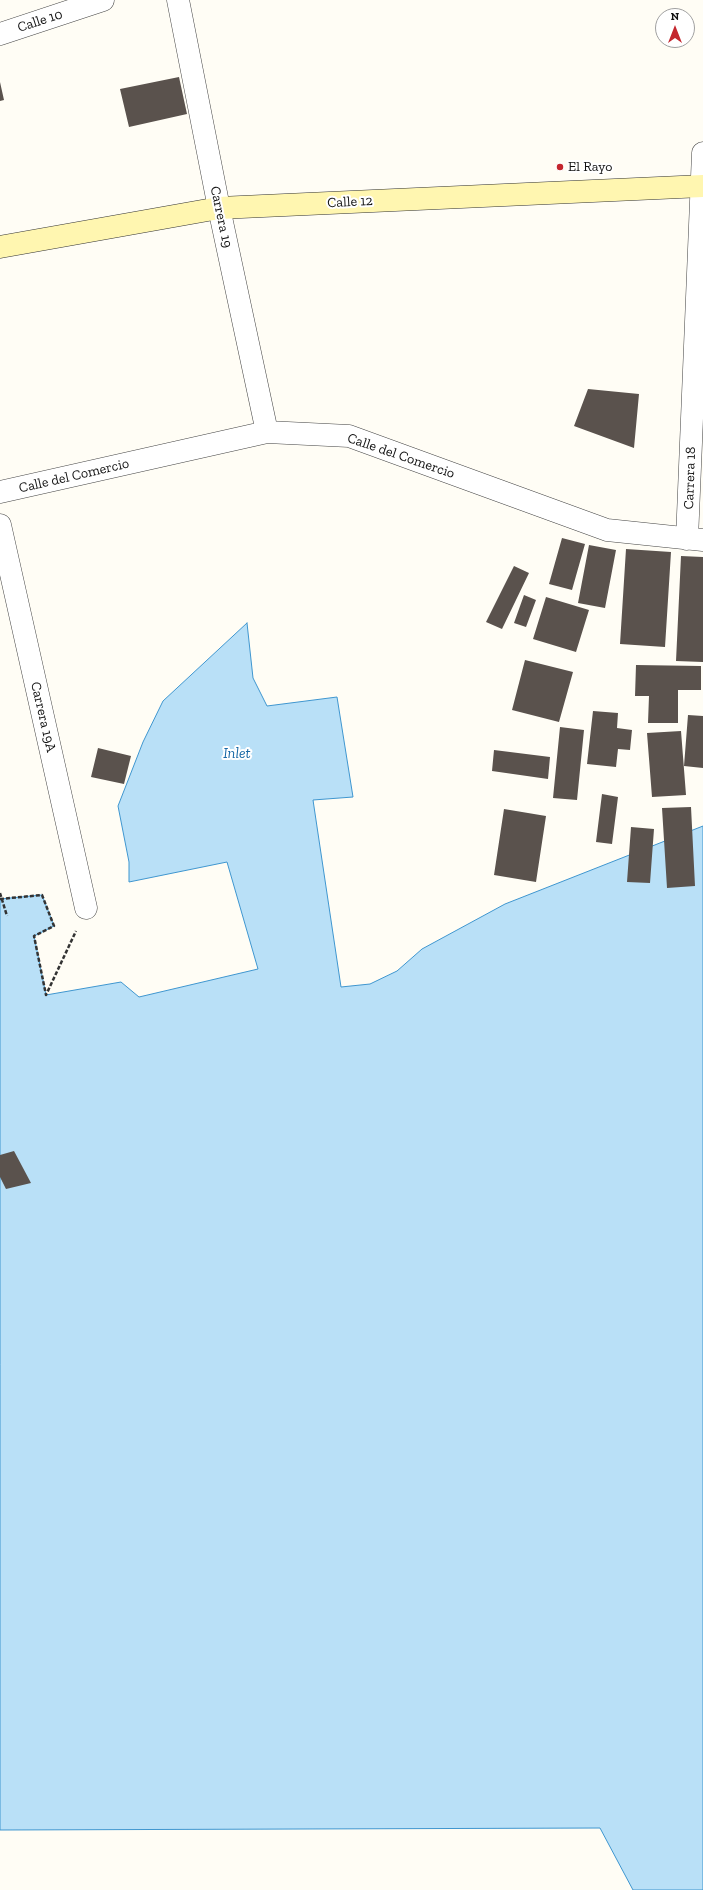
<!DOCTYPE html>
<html>
<head>
<meta charset="utf-8">
<style>
  body { margin:0 }
  #map { position:relative; width:703px; height:1890px; overflow:hidden; background:#fffdf5; font-family:"Zilla Slab",serif }
  canvas { display:block }
  .north { position:absolute; left:655px; top:8px; width:40px; height:40px; box-sizing:border-box; background:#fff; border:1px solid #a0a0a0; border-radius:50%; rotate:0deg; font-size:11px; font-weight:700; line-height:16px; text-align:center; color:#111 }
  .north::after { content:''; display:block; margin:auto; width:14px; height:18px; background:#c4262e; clip-path:polygon(50% 0,100% 100%,50% 72%,0 100%) }
</style>
</head>
<body>
<div id="map">
<canvas width="703" height="1890"></canvas>
<div class="north">N</div>
</div>
<script>
const context = document.querySelector('canvas').getContext('2d');
context.lineJoin = 'round';
function paint(path, color) { context.fillStyle = color; context.fill(path, 'evenodd'); }
const toPath = rows => new Path2D(rows.map(r => 'M' + r).join(''));
function stroke(path, color, width, dash) { context.strokeStyle = color; context.lineWidth = width; context.lineCap = dash ? 'butt' : 'round'; context.setLineDash(dash || []); context.stroke(path); }
function write(font, color, halo, rows, align = 'center') {
  context.font = font + ' "Zilla Slab",serif'; context.lineWidth = 4; context.setLineDash([]); context.textBaseline = 'middle'; context.strokeStyle = halo; context.fillStyle = color; for (const [text, x, y, turn = 0] of rows) {
    context.save(); context.translate(x, y); context.rotate((+turn || 0) * Math.PI / 180); context.textAlign = isNaN(turn) ? turn : align; if (halo) context.strokeText(text, 0, 0); context.fillText(text, 0, 0); context.restore();
  }
}
const water = toPath([
  [247,623,253,678,267,706,337,697,353,797,313,800,341,987,370,984,397,971,422,949,505,904,703,826,703,1890,633,1890,600,1828,0,1830,0,899,42,895,54,926,34,936,46,995,121,982,139,997,258,969,227,862,129,882,129,862,118,806,143,742,163,701,247,623]
]);
const building = toPath([
  [179,77,187,114,129,127,120,89],
  [0,82,4,100,0,101],
  [588,389,639,394,634,448,574,426],
  [562,538,585,544,572,590,549,584],
  [589,545,616,550,605,608,578,603],
  [626,549,671,552,665,647,620,644],
  [681,556,703,557,703,662,676,661],
  [514,566,529,573,502,629,486,622],
  [524,595,536,600,526,627,514,623],
  [546,597,589,610,576,652,533,639],
  [525,660,573,672,559,722,512,710],
  [636,665,701,666,701,690,678,690,678,723,648,723,649,696,635,696],
  [593,711,618,713,617,728,632,730,630,750,618,749,616,767,587,764],
  [688,715,703,716,703,768,684,766],
  [560,727,584,730,577,800,553,798],
  [681,731,686,795,652,797,647,733],
  [98,748,131,756,124,784,91,777],
  [494,750,550,757,548,779,492,771],
  [602,794,618,797,612,844,596,842],
  [691,807,695,886,667,888,662,808],
  [504,809,546,816,536,882,494,875],
  [631,827,654,829,650,883,627,882],
  [14,1151,31,1183,6,1189,0,1177,0,1155]
]);
const path = toPath([
  [0,893,7,916],
  [0,899,42,895,54,926,34,936,46,995,76,931]
]);
const minor = toPath([
  [178,0,219,208,267,432],
  [0,34,103,0],
  [0,492,267,432,349,436,607,530,703,540],
  [0,525,86,908],
  [687,539,703,153]
]);
const secondary = toPath([
  [0,247,219,208,703,186]
]);
const markers = [
  [560,167,4,"#c4262e"]
];
const streetNames = [
  ["Calle 10",40,21,-18],
  ["Calle 12",350,202,-3],
  ["Carrera 19",221,217,78],
  ["Calle del Comercio",401,456,19],
  ["Calle del Comercio",74,476,-13],
  ["Carrera 18",690,478,-88],
  ["Carrera 19A",43,717,77]
];
const poiNames = [
  ["El Rayo",568,167]
];
const waterNames = [
  ["Inlet",237,754]
];
paint(water, '#b9e0f7');
stroke(water, '#3f96cf', 1);
paint(building, '#5a524d');
stroke(minor, '#444', 23);
stroke(secondary, '#333', 23);
stroke(path, '#333', 2.5, [4, 2]);
stroke(minor, '#fff', 22);
stroke(secondary, '#fff6b0', 22);
for (const [x, y, r, color] of markers) { const dot = new Path2D(); dot.arc(x, y, r, 0, 2 * Math.PI); context.fillStyle = color; context.fill(dot); stroke(dot, '#fff', 1.5); }
write('14px', '#111', '#fff', streetNames);
write('14px', '#111', '#fff', poiNames, 'left');
write('italic 15px', '#1768a6', '#fff', waterNames);
</script>
</body>
</html>
